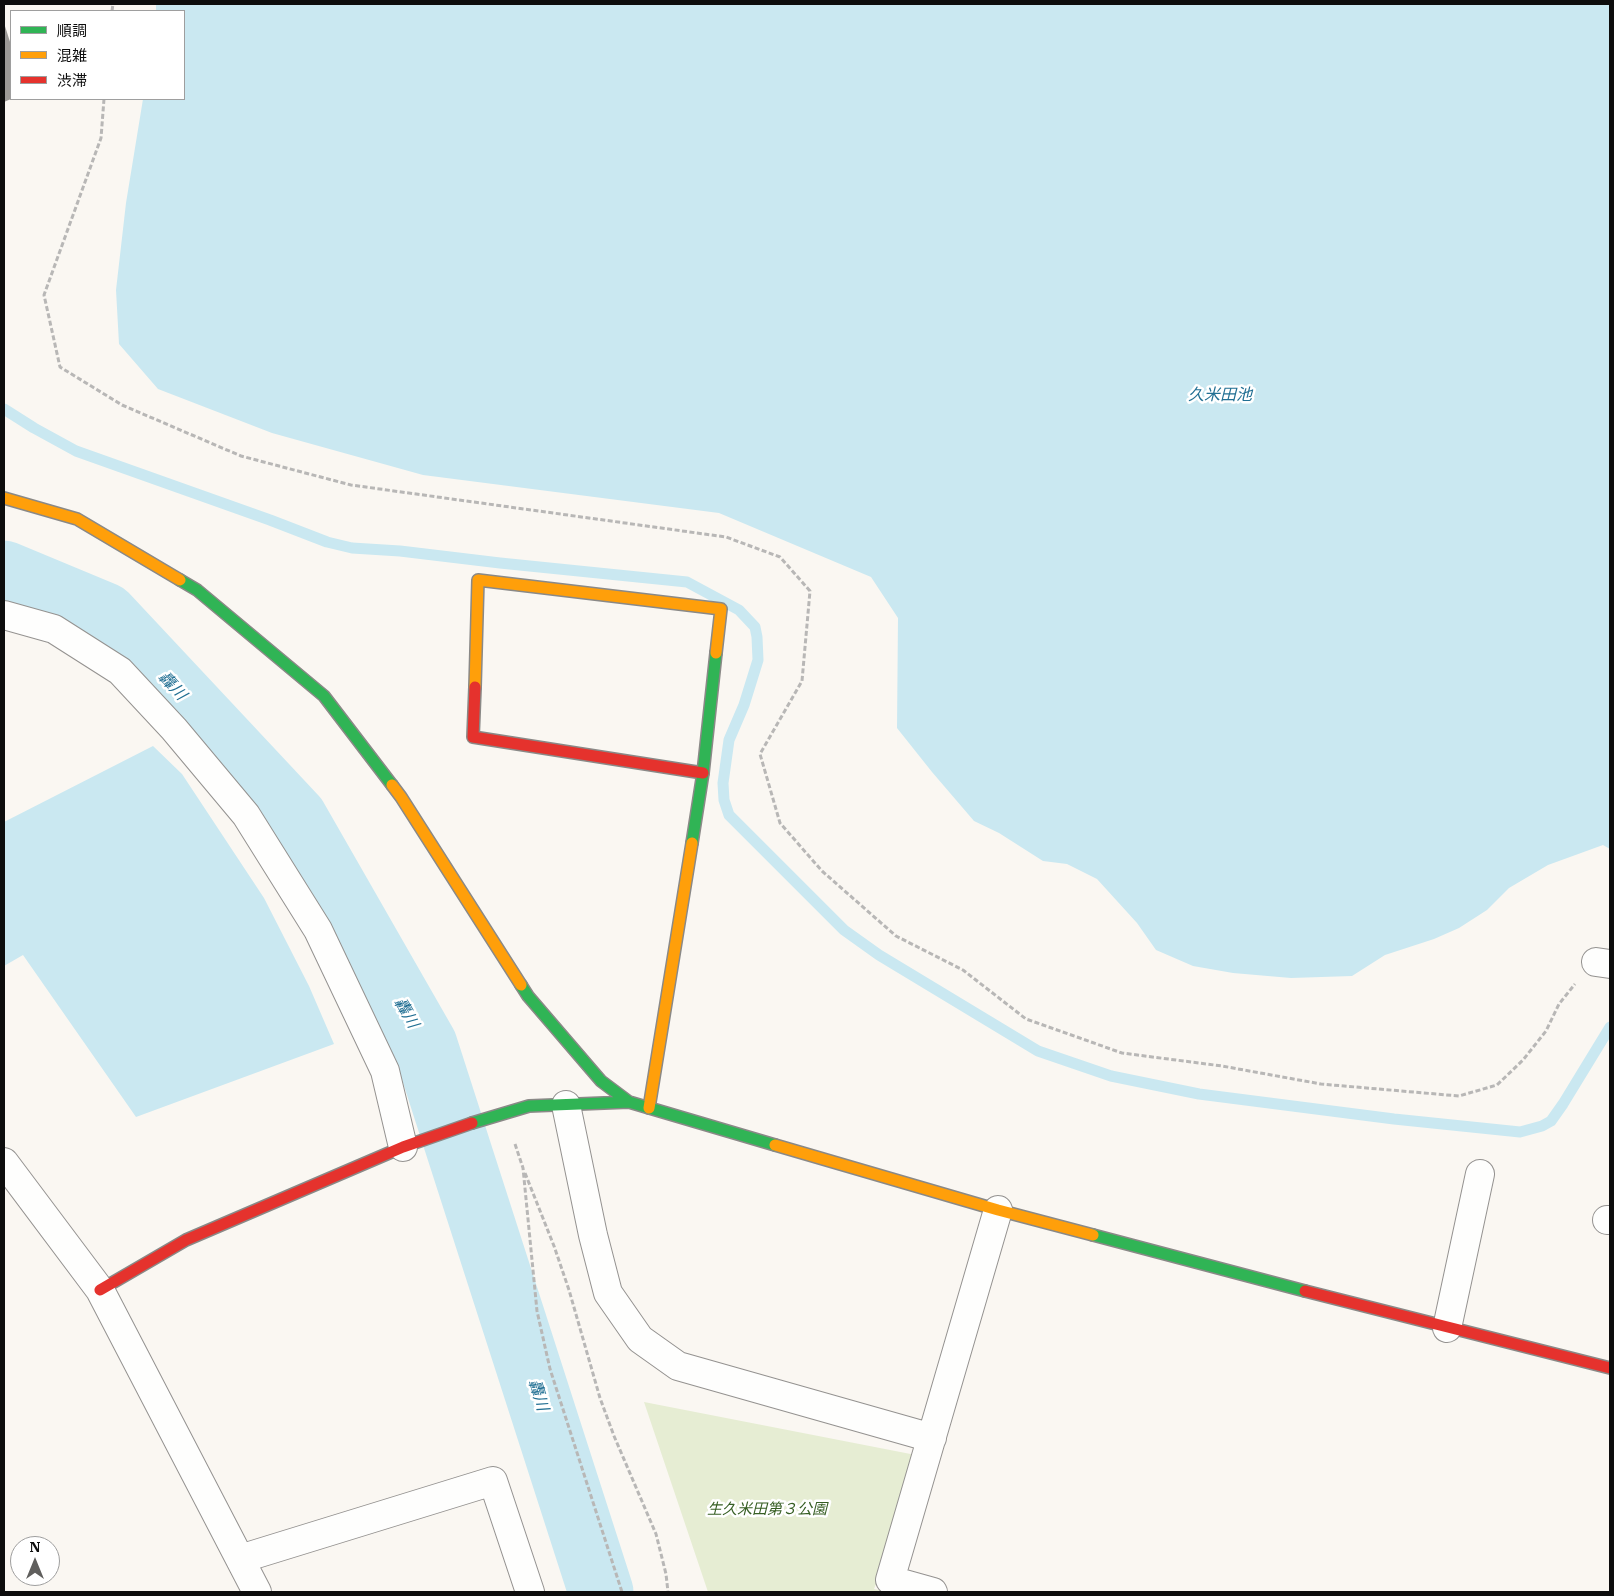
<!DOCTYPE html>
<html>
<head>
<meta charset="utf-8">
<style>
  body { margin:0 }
  #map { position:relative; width:1614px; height:1596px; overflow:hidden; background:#faf7f2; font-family:"IBM Plex Serif","Noto Sans JP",serif }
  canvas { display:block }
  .frame { position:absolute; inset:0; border:5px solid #0d0d0d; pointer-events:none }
  .legend { position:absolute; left:10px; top:10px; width:175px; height:90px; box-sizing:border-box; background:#fff; border:1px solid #9e9e9e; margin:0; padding:6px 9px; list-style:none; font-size:15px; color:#0d0d0d }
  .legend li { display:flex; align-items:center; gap:10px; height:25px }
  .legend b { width:25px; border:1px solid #9e9e9e }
  .north { position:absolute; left:10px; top:1536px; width:50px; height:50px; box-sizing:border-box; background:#fff; border:1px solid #9e9e9e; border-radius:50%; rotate:0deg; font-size:14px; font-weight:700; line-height:20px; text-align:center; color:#0d0d0d }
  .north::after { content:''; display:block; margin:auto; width:18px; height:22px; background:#605f5d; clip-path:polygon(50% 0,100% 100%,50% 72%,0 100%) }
</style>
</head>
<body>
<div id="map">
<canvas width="1614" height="1596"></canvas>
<div class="frame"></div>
<ul class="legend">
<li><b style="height:6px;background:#30b455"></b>順調</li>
<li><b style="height:6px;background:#ff9f0a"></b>混雑</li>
<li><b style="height:6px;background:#e5322d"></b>渋滞</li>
</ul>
<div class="north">N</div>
</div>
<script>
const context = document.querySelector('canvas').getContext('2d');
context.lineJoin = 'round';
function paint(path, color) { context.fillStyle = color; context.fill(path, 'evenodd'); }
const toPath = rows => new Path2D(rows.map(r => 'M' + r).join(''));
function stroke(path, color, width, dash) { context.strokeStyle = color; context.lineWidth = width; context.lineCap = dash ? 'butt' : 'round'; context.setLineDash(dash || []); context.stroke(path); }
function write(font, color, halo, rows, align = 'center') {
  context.font = font + ' "IBM Plex Serif","Noto Sans JP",serif'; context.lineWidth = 5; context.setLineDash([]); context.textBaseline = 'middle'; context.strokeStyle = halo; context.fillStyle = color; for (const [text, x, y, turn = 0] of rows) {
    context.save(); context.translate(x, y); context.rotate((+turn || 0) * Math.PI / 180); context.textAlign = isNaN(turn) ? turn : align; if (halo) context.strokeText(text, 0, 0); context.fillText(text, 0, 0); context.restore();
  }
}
const green = toPath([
  [644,1402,926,1457,874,1589,887,1592,708,1592]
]);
const water = toPath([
  [156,4,1610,4,1610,849,1603,845,1548,865,1509,888,1487,910,1459,928,1434,939,1385,955,1352,976,1291,978,1233,973,1193,966,1156,950,1137,923,1097,879,1067,864,1043,861,999,833,974,821,932,772,897,728,898,618,871,577,719,513,423,475,272,433,158,389,119,344,116,290,126,203,143,99,184,99,184,11,156,11],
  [153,746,182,774,264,898,309,986,334,1044,136,1117,23,955,4,966,4,822]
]);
const stream = toPath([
  [4,409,34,428,76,451,270,520,327,542,352,548,400,551,500,563,687,582,739,610,755,627,757,637,758,660,744,705,729,740,723,783,724,800,729,815,844,930,879,955,1038,1051,1111,1076,1199,1094,1394,1119,1520,1132,1542,1126,1551,1121,1563,1104,1610,1027]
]);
const river = toPath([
  [4,573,105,615,295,818,425,1045,601,1592]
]);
const building = toPath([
  [4,23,11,45,11,99,4,102]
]);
const path = toPath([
  [112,11,113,4],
  [104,99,101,138,44,295,60,367,122,405,241,456,351,485,726,537,780,557,810,591,802,681,760,754,780,823,822,871,896,936,963,970,1026,1019,1122,1053,1222,1066,1321,1084,1459,1096,1497,1085,1523,1060,1546,1031,1559,1004,1575,984],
  [515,1144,523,1168,537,1311,550,1369,622,1592],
  [525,1173,554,1246,569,1290,600,1398,614,1436,656,1534,666,1574,668,1592]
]);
const street = toPath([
  [4,615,54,629,120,671,174,729,246,815,318,930,385,1071,403,1147],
  [1596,962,1610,964],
  [566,1105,593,1235,608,1293,640,1339,678,1366,932,1438],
  [4,1162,100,1290,257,1592],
  [1607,1220,1610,1220],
  [1447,1328,1480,1174],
  [240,1559,493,1481,530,1592],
  [933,1592,890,1580,998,1210]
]);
const fast = toPath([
  [180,580,197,590,324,696,392,785],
  [692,843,703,773,716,653],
  [521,985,528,996,601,1081,629,1102,775,1145],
  [472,1123,529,1106,629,1102],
  [1093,1235,1305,1291]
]);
const slow = toPath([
  [4,498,77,519,180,580],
  [475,687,478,580,721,609,716,653],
  [392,785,401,797,521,985],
  [649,1108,692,843],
  [775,1145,998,1210,1093,1235]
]);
const jam = toPath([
  [475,687,473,737,703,773],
  [100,1290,186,1240,403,1147,472,1123],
  [1305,1291,1610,1368]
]);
const parkNames = [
  ["生久米田第３公園",767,1510]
];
const waterNames = [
  ["久米田池",1220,395],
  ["轟川",172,686,47],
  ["轟川",406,1013,60],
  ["轟川",538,1395,72]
];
paint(green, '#e6edd3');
paint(water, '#cae8f1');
stroke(stream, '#cae8f1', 11);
stroke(river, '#cae8f1', 65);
paint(building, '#9d9a97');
stroke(street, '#949290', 30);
stroke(fast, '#8a8987', 14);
stroke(slow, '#8a8987', 14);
stroke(jam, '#8a8987', 14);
stroke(path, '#b8b7b6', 3, [5, 2.5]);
stroke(street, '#fefefd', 28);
stroke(fast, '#30b455', 11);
stroke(slow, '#ff9f0a', 11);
stroke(jam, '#e5322d', 11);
write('italic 15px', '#365e23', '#fff', parkNames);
write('italic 16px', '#216f93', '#fff', waterNames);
</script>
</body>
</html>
